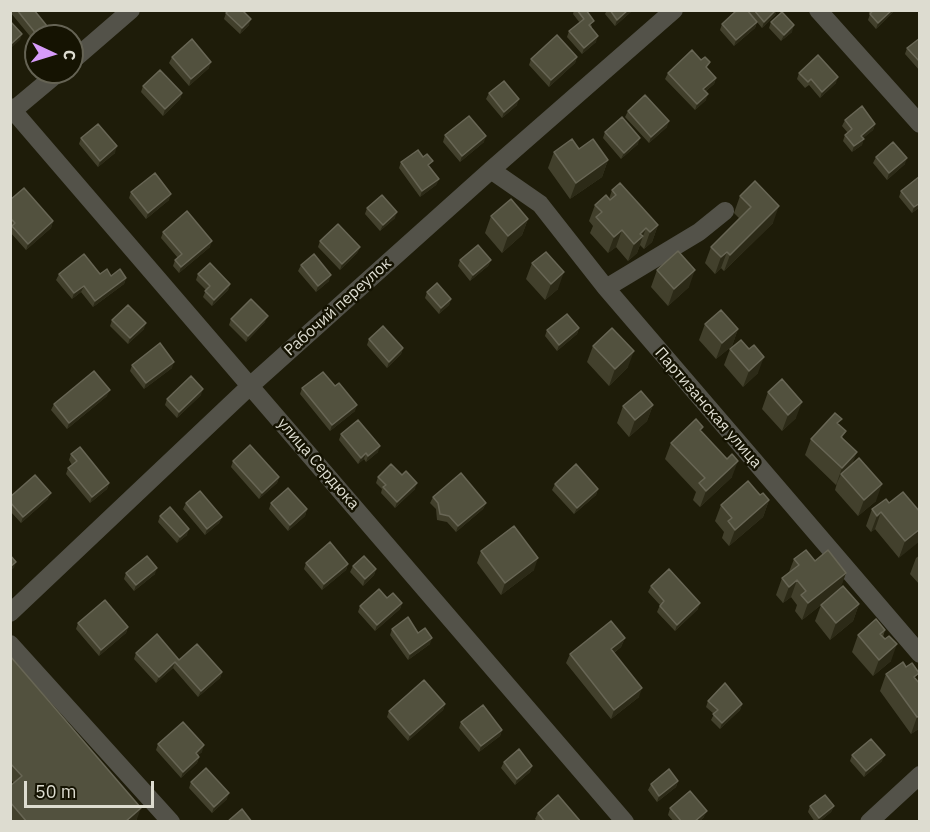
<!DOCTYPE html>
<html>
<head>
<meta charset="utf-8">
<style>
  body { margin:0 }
  #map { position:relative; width:930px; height:832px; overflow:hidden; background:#1e1c09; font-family:"IBM Plex Sans",sans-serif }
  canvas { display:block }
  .frame { position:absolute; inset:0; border:12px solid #dddcd0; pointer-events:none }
  .north { position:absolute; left:24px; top:24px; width:60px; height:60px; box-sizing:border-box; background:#151302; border:2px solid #656354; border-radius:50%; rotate:94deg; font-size:16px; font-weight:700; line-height:24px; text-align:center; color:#dddcd0 }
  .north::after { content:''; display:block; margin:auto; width:21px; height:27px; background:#d69bfa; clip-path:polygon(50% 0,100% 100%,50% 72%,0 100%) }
  .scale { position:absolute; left:24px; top:781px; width:130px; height:27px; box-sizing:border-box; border:3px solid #dddcd0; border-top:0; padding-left:8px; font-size:18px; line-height:21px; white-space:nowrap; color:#dddcd0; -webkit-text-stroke:4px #151302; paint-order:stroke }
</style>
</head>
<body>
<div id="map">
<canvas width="930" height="832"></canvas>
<div class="frame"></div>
<div class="north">С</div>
<div class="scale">50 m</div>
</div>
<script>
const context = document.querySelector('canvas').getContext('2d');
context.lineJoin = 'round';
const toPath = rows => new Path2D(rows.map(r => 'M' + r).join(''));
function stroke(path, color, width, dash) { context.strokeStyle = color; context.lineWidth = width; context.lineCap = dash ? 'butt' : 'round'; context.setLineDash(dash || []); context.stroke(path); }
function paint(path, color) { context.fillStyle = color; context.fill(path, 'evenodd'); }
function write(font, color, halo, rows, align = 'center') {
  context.font = font + ' "IBM Plex Sans",sans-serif'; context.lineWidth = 5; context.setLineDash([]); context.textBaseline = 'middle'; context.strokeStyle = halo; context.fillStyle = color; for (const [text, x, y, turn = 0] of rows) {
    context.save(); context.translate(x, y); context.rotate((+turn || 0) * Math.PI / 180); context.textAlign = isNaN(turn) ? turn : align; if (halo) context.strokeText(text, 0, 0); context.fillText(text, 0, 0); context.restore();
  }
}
const street = toPath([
  [818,10,920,124],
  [72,61,131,10],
  [10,107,625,822],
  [10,113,59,72],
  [491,170,540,204,606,288,920,654],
  [606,288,699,232,725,211],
  [10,613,250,386,491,170,674,10],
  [10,644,171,822],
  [869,822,920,775]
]);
const wall = toPath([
  [10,10,37,10,35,12,45,32,40,36,36,36,36,39,34,41,10,12],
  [574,10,586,10,592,27,591,28,596,42,582,54,567,37,569,31,580,23,573,14],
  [607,10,633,10,615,26,605,14],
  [737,10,777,10,775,15,762,28,752,16,757,22,755,28,734,46,720,30,722,24],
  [867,10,895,10,876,29,868,20,870,14],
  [226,13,249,25,240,34,224,19],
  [771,22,792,32,781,41,769,28],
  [920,38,920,71,905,54,907,48],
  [172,57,209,68,189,86,169,63],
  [577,57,575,63,549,87,529,65,531,59],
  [708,69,716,78,714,84,706,91,706,100,695,110,665,79,668,73],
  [799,73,836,83,820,98,809,85,805,88,797,79],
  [143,86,182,93,180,99,163,116,141,92],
  [489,93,517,105,502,118,486,99],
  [628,111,667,127,649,143,625,117],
  [845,120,875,124,873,130,863,138,862,145,852,152,843,141,845,135,848,133,842,126],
  [605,132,638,144,621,159,603,138],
  [445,135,484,142,460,162,443,142],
  [81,138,115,153,98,167,79,144],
  [579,149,608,160,602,177,570,199,548,168,554,152],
  [876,157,905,164,887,180,873,163],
  [401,162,430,168,439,179,436,185,420,197,399,168],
  [920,176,920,207,912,213,899,197,901,191],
  [612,190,658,225,652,242,644,249,640,245,637,253,628,261,616,247,608,253,590,233,593,226,589,221,595,205,609,199],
  [131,192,169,200,146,219,129,198],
  [740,196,773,223,724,271,721,268,715,274,705,263,711,247,739,218,734,213],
  [10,200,53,221,51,228,26,250,10,232,11,228,10,227],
  [367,208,395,218,380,231,365,214],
  [491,216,528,219,522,235,502,253,485,233],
  [163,232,210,247,179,273,173,266,175,260,178,258,161,238],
  [320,241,360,247,357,253,340,270,318,247],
  [460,260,491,260,488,266,470,281,458,266],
  [532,263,558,289,545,300,526,279],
  [301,265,329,281,316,292,298,271],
  [657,270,689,287,668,306,651,287],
  [59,274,100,274,126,278,124,284,93,307,81,292,72,299,56,280],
  [198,274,230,284,228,290,212,306,203,297,206,290,196,280],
  [427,292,451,299,449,305,439,314,425,298],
  [231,319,265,322,246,342,229,325],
  [112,320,144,329,128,344,110,326],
  [705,324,738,329,732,346,716,359,699,340],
  [579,328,577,334,557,351,545,336,547,330],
  [369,339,403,348,401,354,387,368,367,345],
  [593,346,628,367,609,386,587,362],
  [730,349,758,373,743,387,724,365],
  [132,365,172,368,144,389,130,371],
  [302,388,355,411,330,431,300,394],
  [768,392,796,418,782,431,762,409],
  [201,395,177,418,165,405,167,399],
  [107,396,67,429,51,410,54,404],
  [653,405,647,421,629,437,617,423,623,406],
  [839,425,843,439,853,463,876,501,858,516,835,490,837,483,836,485,805,455,811,439],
  [701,432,732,477,700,507,693,500,696,492,665,459,671,443],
  [341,434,378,452,366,462,364,459,358,464,339,440],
  [71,454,109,483,107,489,90,503,66,474,68,468,72,465,69,460],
  [233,461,279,477,277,483,259,499,231,467],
  [378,477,415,489,395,508,381,493,382,489,376,483],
  [555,484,598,489,596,495,574,514,552,490],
  [760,495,769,500,763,517,729,546,722,538,724,532,715,521,721,505],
  [10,497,48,499,21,523,10,511],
  [433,497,486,503,483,509,456,532,447,522,437,520,436,509,430,503],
  [186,503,222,517,219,523,205,535,183,509],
  [271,503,307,509,305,516,288,531,269,509],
  [889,503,920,512,899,558,875,529,871,532,866,526,872,509],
  [160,516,187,535,177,543,158,522],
  [481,551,534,570,501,595,477,563],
  [920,555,920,585,910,574,916,558],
  [794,559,815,561,846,573,840,588,859,604,853,621,830,640,815,621,821,605,802,620,795,611,797,605,791,597,783,603,776,595,782,578,789,572],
  [306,563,348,564,346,570,322,590,304,569],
  [353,566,376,569,374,575,363,586,350,572],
  [126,573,155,574,134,591,124,579],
  [651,586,698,609,675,631,657,612,660,605,648,592],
  [387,598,402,603,400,609,375,631,358,612,360,606],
  [78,623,128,627,126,633,99,656,76,629],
  [392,629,430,644,408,660,390,635],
  [885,630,883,637,891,661,873,676,852,652,858,635],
  [625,638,621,647,614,653,639,697,611,719,566,663,570,654],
  [136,653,179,660,222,672,220,678,198,697,173,668,156,683,134,659],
  [10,656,137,819,135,822,13,822,10,818,10,786,14,783,10,779],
  [886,674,916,680,920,684,920,728,911,734,880,691],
  [708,701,742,704,740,710,720,729,711,720,714,714,706,707],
  [445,704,443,710,408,741,387,717,389,711],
  [461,722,502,730,500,736,479,752,459,728],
  [158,744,202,752,198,755,199,757,197,763,181,778,156,750],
  [852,755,882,761,864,777,850,761],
  [504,762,532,766,530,772,515,785,501,768],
  [678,781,676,787,657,802,648,790,651,784],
  [191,782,227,799,212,813,189,788],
  [810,806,834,806,831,812,819,822,815,822,808,812],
  [670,808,704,817,699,822,674,822,668,815],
  [538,813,581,822,538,822,535,819]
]);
const shadedWall = toPath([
  [628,10,633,10,615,26,617,20],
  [776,10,777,10,775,15,762,28,764,22],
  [892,10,895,10,876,29,878,23],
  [251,19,249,25,240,34,242,28],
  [757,22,755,28,734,46,736,40],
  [794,25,792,32,781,41,784,35],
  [47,26,45,32,40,36,36,36],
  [22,34,20,40,10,49,10,45],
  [598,36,596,42,582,54,584,48],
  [577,57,575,63,549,87,551,80],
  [211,62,209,68,189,86,191,79],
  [838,77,836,83,820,98,822,92],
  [716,78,714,84,701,95,703,89],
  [182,93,180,99,163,116,165,109],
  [708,94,706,100,695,110,697,104],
  [519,99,517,105,502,118,504,112],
  [669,121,667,127,649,143,651,137],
  [875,124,873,130,859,142,861,136],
  [486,136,484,142,460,162,462,156],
  [640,138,638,144,621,159,624,153],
  [864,139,862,145,852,152,854,146],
  [117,146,115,153,98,167,100,161],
  [907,158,905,164,887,180,889,173],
  [608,160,602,177,570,199,576,183],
  [439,179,436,185,420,197,422,191],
  [171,194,169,200,146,219,148,213],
  [920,203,920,207,912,213,914,207],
  [779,206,773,223,724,271,730,255],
  [397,212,395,218,380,231,383,225],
  [528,219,522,235,502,253,508,236],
  [53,221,51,228,26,250,28,244],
  [658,225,652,242,644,249,650,232],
  [646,228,637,253,628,261,634,244,640,234],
  [622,230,616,247,608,253,614,237],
  [212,241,210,247,179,273,181,267],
  [360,247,357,253,340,270,342,264],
  [727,252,721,268,715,274,721,257],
  [491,260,488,266,470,281,473,275],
  [695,270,689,287,668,306,674,289],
  [564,272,558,289,545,300,551,284],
  [331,275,329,281,316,292,318,286],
  [126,278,124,284,93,307,95,301],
  [230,284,228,290,212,306,214,300],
  [84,286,81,292,72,299,74,293],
  [451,299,449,305,439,314,441,308],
  [268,316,265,322,246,342,248,336],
  [146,323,144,329,128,344,130,338],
  [579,328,577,334,557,351,559,345],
  [738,329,732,346,716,359,722,343],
  [403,348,401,354,387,368,389,362],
  [634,351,628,367,609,386,615,369],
  [764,357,758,373,743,387,749,371],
  [174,362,172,368,144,389,146,383],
  [203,389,201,395,177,418,179,412],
  [110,390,107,396,67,429,69,423],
  [802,402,796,418,782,431,788,415],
  [357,405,355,411,330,431,332,425],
  [653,405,647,421,629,437,635,420],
  [380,446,378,452,366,462,368,456],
  [857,452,851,468,841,474,837,483,836,485,842,468],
  [366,453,364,459,358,464,361,458],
  [738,461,732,477,700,507,706,491],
  [279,477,277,483,259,499,262,493],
  [109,483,107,489,90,503,92,497],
  [417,483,415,489,395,508,397,502],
  [882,484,876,501,858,516,864,500],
  [598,489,596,495,574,514,577,508],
  [51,493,48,499,21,523,23,517],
  [769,500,763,517,729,546,735,530],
  [486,503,483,509,456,532,458,526],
  [307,509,305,516,288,531,290,525],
  [881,512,875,529,871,532,877,516],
  [222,517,219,523,205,535,207,529],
  [189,529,187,535,177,543,180,537],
  [920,529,920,541,899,558,905,541],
  [538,558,534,570,501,595,505,583],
  [16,562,14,568,10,571,10,567],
  [348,564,346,570,322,590,324,584],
  [157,568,155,574,134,591,136,585],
  [376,569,374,575,363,586,365,579],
  [846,573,840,590,802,620,808,603],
  [797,580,791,597,783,603,789,587],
  [402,603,400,609,375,631,377,625],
  [700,603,698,609,675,631,677,625],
  [859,604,853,621,830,640,836,623],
  [128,627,126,633,99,656,101,650],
  [432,638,430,644,408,660,410,654],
  [625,638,621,647,607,658,611,649],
  [897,644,891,661,873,676,879,660],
  [175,662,173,668,156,683,159,677],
  [222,672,220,678,198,697,201,691],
  [642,688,639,697,611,719,614,710],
  [445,704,443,710,408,741,410,735],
  [742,704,740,710,720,729,722,723],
  [920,716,920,728,911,734,917,717],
  [502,730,500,736,479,752,481,746],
  [204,745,202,752,194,759,196,753],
  [885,755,882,761,864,777,866,771],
  [199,757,197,763,181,778,183,772],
  [532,766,530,772,515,785,517,779],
  [678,781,676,787,657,802,659,796],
  [229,793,227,799,212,813,214,807],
  [834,806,831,812,819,822,817,822,819,818],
  [141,808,137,819,135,822,125,822],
  [707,811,704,817,699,822,694,822]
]);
const building = toPath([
  [17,10,34,10,47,26,37,35,17,10],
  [229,10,242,10,251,19,242,28,226,13,229,10],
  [577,10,586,10,594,21,589,25,598,36,584,48,569,31,584,19,577,10],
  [610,10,628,10,617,20,610,10],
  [737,10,747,10,757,22,736,40,722,24,737,10],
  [754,10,776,10,764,22,754,10],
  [873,10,892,10,878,23,870,14,873,10],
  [782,12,794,25,784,35,771,22,782,12],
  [10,21,22,34,10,45,10,21],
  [557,35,577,57,551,80,531,59,557,35],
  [920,38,920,62,907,48,920,38],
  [192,39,211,62,191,79,172,57,192,39],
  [692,50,701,60,705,57,710,62,706,67,716,78,703,89,708,94,697,104,668,73,692,50],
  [818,55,838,77,822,92,811,79,808,82,799,73,818,55],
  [160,70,182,93,165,109,143,86,160,70],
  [504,81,519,99,504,112,489,93,504,81],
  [645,95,669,121,651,137,628,111,645,95],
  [862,106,875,124,861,136,864,139,854,146,845,135,852,129,845,120,862,106],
  [469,116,486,136,462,156,445,135,469,116],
  [622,117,640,138,624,153,605,132,622,117],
  [98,124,117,146,100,161,81,138,98,124],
  [572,139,579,149,593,139,608,160,576,183,554,152,572,139],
  [893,142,907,158,889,173,876,157,893,142],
  [418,150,423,157,427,154,433,161,428,165,439,179,422,191,401,162,418,150],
  [155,173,171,194,148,213,131,192,155,173],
  [920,176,920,203,914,207,901,191,920,176],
  [755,181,779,206,730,255,727,252,721,257,711,247,751,207,740,196,755,181],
  [620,183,658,225,650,232,646,228,640,234,643,236,634,244,622,230,614,237,596,217,602,212,595,205,606,195,610,200,616,195,612,190,620,183],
  [24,188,53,221,28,244,12,226,15,223,10,218,10,200,24,188],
  [382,195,397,212,383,225,367,208,382,195],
  [511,199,528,219,508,236,491,216,511,199],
  [187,211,212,241,181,267,175,260,182,254,163,232,187,211],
  [338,224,360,247,342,264,320,241,338,224],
  [478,245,491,260,473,275,460,260,478,245],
  [678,251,695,270,674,289,657,270,678,251],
  [546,252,564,272,551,284,532,263,546,252],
  [84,254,100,274,107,269,111,276,120,269,126,278,95,301,84,286,74,293,59,274,84,254],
  [314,254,331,275,318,286,301,265,314,254],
  [210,263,230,284,214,300,205,291,210,286,198,274,210,263],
  [437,283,451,299,441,308,427,292,437,283],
  [251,299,268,316,248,336,231,319,251,299],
  [128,305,146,323,130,338,112,320,128,305],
  [721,310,738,329,722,343,705,324,721,310],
  [567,314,579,328,559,345,547,330,567,314],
  [383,326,403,348,389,362,369,339,383,326],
  [612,328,634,351,615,369,593,346,612,328],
  [741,340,749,349,754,345,764,357,749,371,730,349,741,340],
  [160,343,174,362,146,383,132,365,160,343],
  [94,371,110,390,69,423,54,404,94,371],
  [323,372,335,386,339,383,357,405,332,425,302,388,323,372],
  [191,376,203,389,179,412,167,399,191,376],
  [782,379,802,402,788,415,768,392,782,379],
  [641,391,653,405,635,420,623,406,641,391],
  [835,413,842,419,837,423,846,431,841,437,857,452,842,468,811,439,835,413],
  [696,419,703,427,700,430,727,459,732,454,738,461,706,491,699,483,705,478,671,443,696,419],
  [358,420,380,446,368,456,366,453,361,458,341,434,358,420],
  [250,445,279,477,262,493,233,461,250,445],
  [80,447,109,483,92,497,68,468,77,461,71,454,80,447],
  [859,458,882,484,864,500,841,474,859,458],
  [391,464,402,475,406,471,417,483,397,502,383,487,386,485,378,477,391,464],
  [576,464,598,489,577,508,555,484,576,464],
  [461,473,486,503,458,526,449,516,440,514,438,503,433,497,461,473],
  [35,475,51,493,23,517,10,502,10,497,35,475],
  [748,481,760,495,763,493,769,500,735,530,728,521,732,518,721,505,748,481],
  [288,488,307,509,290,525,271,503,288,488],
  [200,491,222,517,207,529,186,503,200,491],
  [903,492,920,512,920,529,905,541,881,512,877,516,872,509,886,499,889,503,903,492],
  [170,507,189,529,180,537,160,516,170,507],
  [514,526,538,558,505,583,481,551,514,526],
  [330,542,348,564,324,584,306,563,330,542],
  [806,550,815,561,828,550,846,573,808,603,801,595,806,591,797,580,789,587,782,578,799,565,794,559,806,550],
  [10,555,16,562,10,567,10,555],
  [147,556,157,568,136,585,126,573,147,556],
  [364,556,376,569,365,579,353,566,364,556],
  [669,569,700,603,677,625,660,606,664,601,651,586,669,569],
  [843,586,859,604,836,623,821,605,843,586],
  [379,589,387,598,393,593,402,603,377,625,360,606,379,589],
  [105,600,128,627,101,650,78,623,105,600],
  [408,617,418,633,425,628,432,638,410,654,392,629,408,617],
  [876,619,885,630,880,634,885,639,889,636,897,644,879,660,858,635,876,619],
  [611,621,625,638,611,649,642,688,614,710,570,654,611,621],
  [157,634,179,660,197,644,222,672,201,691,175,662,159,677,136,653,157,634],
  [10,656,141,808,125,822,27,822,10,802,10,786,22,776,10,763,10,656],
  [903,662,906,667,912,663,919,673,914,677,920,684,920,716,917,717,886,674,903,662],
  [424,680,445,704,410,735,389,711,424,680],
  [725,683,742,704,722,723,713,714,718,710,708,701,725,683],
  [483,705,502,730,481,746,461,722,483,705],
  [183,722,204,745,196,753,199,757,183,772,158,744,183,722],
  [871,739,885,755,866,771,852,755,871,739],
  [519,749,532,766,517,779,504,762,519,749],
  [206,768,229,793,214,807,191,782,206,768],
  [669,769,678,781,659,796,651,784,669,769],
  [690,791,707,811,694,822,682,822,670,808,690,791],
  [558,795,581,822,545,822,538,813,558,795],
  [825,795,834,806,819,818,810,806,825,795],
  [242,809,252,822,227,822,242,809]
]);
const streetNames = [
  ["Рабочий переулок",338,307,-42],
  ["Партизанская улица",708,408,49],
  ["улица Сердюка",318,464,49]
];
stroke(street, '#535249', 18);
paint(wall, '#42402c');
paint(shadedWall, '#2c2a17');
paint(building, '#52513e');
stroke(building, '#686655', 1.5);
write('16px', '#dddcd0', '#151302', streetNames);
</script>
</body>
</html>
